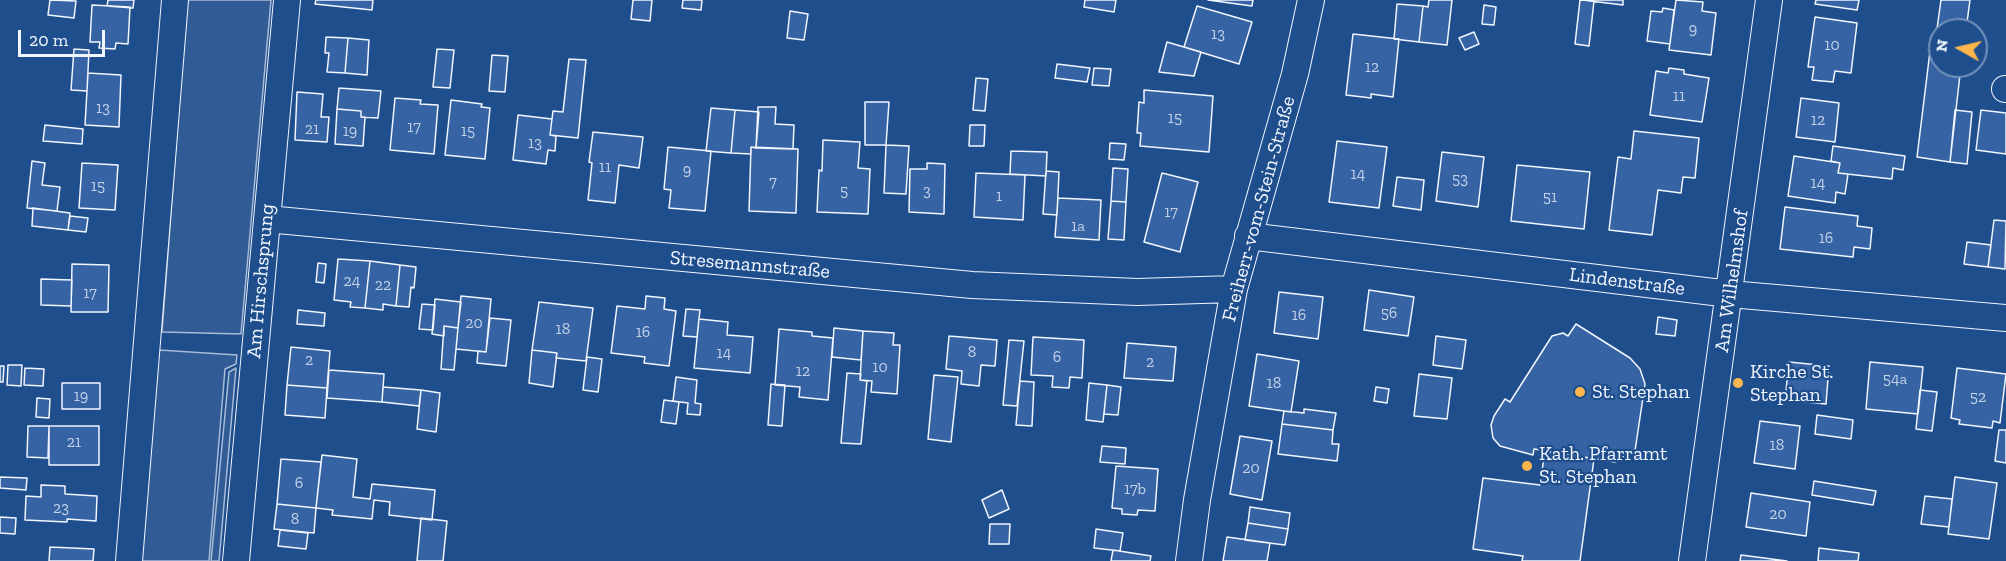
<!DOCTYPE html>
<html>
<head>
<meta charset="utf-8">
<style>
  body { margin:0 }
  #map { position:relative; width:2006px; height:561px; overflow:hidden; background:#1f4e8c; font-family:"Zilla Slab",serif }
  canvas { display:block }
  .north { position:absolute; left:1928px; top:18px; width:60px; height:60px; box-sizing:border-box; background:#1f4e8c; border:2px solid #7391ba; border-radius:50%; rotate:278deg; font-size:16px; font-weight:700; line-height:24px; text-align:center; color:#f2f6ff }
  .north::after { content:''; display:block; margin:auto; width:21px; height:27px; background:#ffb74d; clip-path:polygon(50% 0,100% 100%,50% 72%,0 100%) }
  .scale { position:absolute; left:18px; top:30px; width:87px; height:27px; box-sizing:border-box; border:3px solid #f2f6ff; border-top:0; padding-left:8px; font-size:18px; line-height:21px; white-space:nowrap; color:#f2f6ff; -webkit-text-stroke:4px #1f4e8c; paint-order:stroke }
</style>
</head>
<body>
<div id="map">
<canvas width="2006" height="561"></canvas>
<div class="north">N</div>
<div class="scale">20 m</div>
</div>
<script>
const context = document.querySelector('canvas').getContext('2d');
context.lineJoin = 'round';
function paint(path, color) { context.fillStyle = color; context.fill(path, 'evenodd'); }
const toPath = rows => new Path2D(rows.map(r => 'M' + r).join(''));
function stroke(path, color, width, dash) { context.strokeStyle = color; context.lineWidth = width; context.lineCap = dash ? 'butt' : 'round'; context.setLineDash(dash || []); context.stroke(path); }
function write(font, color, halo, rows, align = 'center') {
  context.font = font + ' "Zilla Slab",serif'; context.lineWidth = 4.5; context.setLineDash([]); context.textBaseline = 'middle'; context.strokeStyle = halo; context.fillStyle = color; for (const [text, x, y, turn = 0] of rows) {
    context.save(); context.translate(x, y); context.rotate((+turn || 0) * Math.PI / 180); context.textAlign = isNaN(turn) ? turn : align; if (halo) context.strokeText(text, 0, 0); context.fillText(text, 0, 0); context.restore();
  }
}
const built = toPath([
  [187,0,271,0,241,334,162,332,187,0],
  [159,350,237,355,236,364,225,369,209,561,141,561,159,350],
  [236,368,219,561,211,561,229,372,236,368]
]);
const building = toPath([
  [50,0,76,1,74,18,48,15,50,0],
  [108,0,134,0,133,8,107,6,108,0],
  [316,0,373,0,372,10,315,4,316,0],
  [633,0,652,0,650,21,631,19,633,0],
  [683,0,702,0,701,10,682,8,683,0],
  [1085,0,1116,0,1114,12,1084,7,1085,0],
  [1208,0,1253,0,1252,6,1208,0],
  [1429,0,1452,0,1447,45,1419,42,1423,6,1428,7,1429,0],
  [1580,0,1594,1,1589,46,1575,44,1580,0],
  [1582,0,1623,0,1623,5,1582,0],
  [1676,0,1703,2,1702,11,1716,13,1711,55,1669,50,1676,0],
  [1816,0,1859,0,1857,10,1815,4,1816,0],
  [1941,0,1970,0,1966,30,1940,30,1940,66,1961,66,1950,162,1917,157,1932,35,1936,36,1941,0],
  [1397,4,1423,6,1419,42,1394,39,1397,4],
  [92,5,130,7,128,44,116,43,115,49,99,48,100,42,90,42,92,5],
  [1484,5,1496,7,1494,25,1482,24,1484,5],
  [1197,6,1252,22,1239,64,1184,47,1197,6],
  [1663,8,1674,10,1670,44,1647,41,1651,11,1662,12,1663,8],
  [790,11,808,14,804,40,787,38,790,11],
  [1815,17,1857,23,1851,73,1835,71,1833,82,1812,80,1814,67,1808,67,1815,17],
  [1474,32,1479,44,1465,50,1459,38,1474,32],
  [1353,34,1399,39,1393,97,1371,94,1371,98,1346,95,1353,34],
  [326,37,348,38,345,73,327,72,329,53,325,53,326,37],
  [348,38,369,40,367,75,345,73,348,38],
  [1167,42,1201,52,1194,76,1159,72,1167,42],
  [74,49,89,50,87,91,71,90,74,49],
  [437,49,454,50,450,88,433,87,437,49],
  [492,55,508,56,505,92,489,91,492,55],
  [569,59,586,60,578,138,550,135,553,111,563,112,569,59],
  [1057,64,1090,68,1087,82,1055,78,1057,64],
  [1094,68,1111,69,1109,86,1092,85,1094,68],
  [1669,68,1684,70,1684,74,1709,78,1702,122,1650,115,1656,71,1668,73,1669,68],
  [88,73,121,75,119,127,85,125,88,73],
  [976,78,988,79,985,111,973,110,976,78],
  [339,88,381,91,378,118,361,117,361,111,337,109,339,88],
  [1144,90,1213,96,1209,152,1140,146,1141,133,1137,133,1139,102,1144,103,1144,90],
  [297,92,323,94,321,117,329,117,327,142,295,140,297,92],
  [395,98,421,100,420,104,438,105,434,154,390,150,395,98],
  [1801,98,1839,103,1835,142,1796,137,1801,98],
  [451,100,482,104,481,107,490,108,485,159,445,155,451,100],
  [865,102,889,102,886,145,865,145,865,102],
  [758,107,776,107,775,124,794,125,793,149,756,148,758,107],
  [711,108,735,110,731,153,706,151,711,108],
  [337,109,361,111,361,117,365,117,363,146,335,144,337,109],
  [735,110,759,112,756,148,751,147,751,154,731,153,735,110],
  [1955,110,1972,112,1967,164,1950,162,1955,110],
  [1981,110,2006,113,2006,154,1976,150,1981,110],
  [518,115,552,119,550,135,556,136,555,151,548,150,546,164,513,160,518,115],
  [45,125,83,129,82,144,43,141,45,125],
  [970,125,985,125,984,146,969,146,970,125],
  [1634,131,1699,138,1695,178,1683,177,1681,193,1658,190,1652,235,1609,230,1618,157,1631,159,1634,131],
  [593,132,643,137,639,168,619,165,615,203,588,200,592,163,589,162,593,132],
  [823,140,860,142,858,168,870,169,868,214,817,212,819,170,822,171,823,140],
  [1337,141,1387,147,1379,208,1329,202,1337,141],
  [1110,143,1126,144,1124,160,1109,159,1110,143],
  [886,145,909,146,906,194,884,193,886,145],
  [1833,146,1905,156,1903,170,1893,168,1892,179,1838,173,1840,163,1831,161,1833,146],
  [668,147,711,151,705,211,669,208,671,190,664,189,668,147],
  [751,147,798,149,796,213,749,211,751,147],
  [1011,151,1047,152,1046,176,1010,174,1011,151],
  [1442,152,1484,157,1478,207,1436,201,1442,152],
  [1794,156,1840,163,1838,173,1848,174,1845,194,1836,192,1835,203,1788,196,1794,156],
  [32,161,45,163,42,185,60,187,57,211,27,208,32,161],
  [82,163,118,165,115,210,79,208,82,163],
  [927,163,945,164,944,214,909,212,910,169,927,169,927,163],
  [1517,165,1590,172,1584,229,1511,221,1517,165],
  [1113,168,1128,169,1126,202,1111,201,1113,168],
  [1046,171,1059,172,1057,215,1043,214,1046,171],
  [976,173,1025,175,1023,220,974,217,976,173],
  [1162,173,1198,182,1180,252,1144,242,1162,173],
  [1397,177,1424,180,1421,210,1393,206,1397,177],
  [1058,198,1101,200,1099,240,1055,237,1058,198],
  [1111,201,1126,202,1124,240,1108,239,1111,201],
  [1785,207,1858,216,1857,226,1872,228,1870,249,1854,247,1853,257,1780,249,1785,207],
  [33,208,70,213,68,230,32,226,33,208],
  [70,216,88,218,86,232,68,230,70,216],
  [1994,220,2006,221,2005,269,1988,267,1994,220],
  [1967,242,1991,245,1988,267,1964,264,1967,242],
  [338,259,370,261,365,308,350,307,351,302,334,300,338,259],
  [370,261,400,265,396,306,383,304,383,310,365,308,370,261],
  [318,263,326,264,324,283,316,282,318,263],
  [72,264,109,265,108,312,71,312,72,264],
  [400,265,416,267,414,288,411,287,409,307,396,306,400,265],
  [41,279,72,280,71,306,41,305,41,279],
  [1369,290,1414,297,1408,336,1364,330,1369,290],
  [1279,292,1323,297,1318,339,1274,333,1279,292],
  [461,296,491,299,486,352,456,349,461,296],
  [646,296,665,298,664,309,676,311,669,366,644,363,645,357,611,353,617,306,645,309,646,296],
  [435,299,461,302,458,328,444,326,444,336,432,334,435,299],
  [539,302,593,308,586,361,556,358,557,353,532,350,539,302],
  [422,304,435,305,433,330,419,329,422,304],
  [686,309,700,310,697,337,683,336,686,309],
  [298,310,325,313,324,326,297,324,298,310],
  [1658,317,1677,320,1675,336,1656,334,1658,317],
  [490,318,511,320,506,366,477,363,478,351,486,352,490,318],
  [699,319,728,322,727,335,753,337,750,373,694,368,699,319],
  [1576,324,1630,358,1640,369,1645,384,1635,451,1624,451,1623,458,1615,462,1534,449,1533,455,1500,446,1493,438,1491,425,1494,416,1505,399,1510,402,1552,336,1563,333,1568,336,1576,324],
  [444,326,458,328,454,370,441,369,444,326],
  [834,328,863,331,861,360,832,357,834,328],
  [779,329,812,332,812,336,833,338,828,400,799,397,800,387,775,385,779,329],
  [863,331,894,333,893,345,900,345,897,394,871,392,872,381,860,380,863,331],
  [949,336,997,340,995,366,981,365,979,386,961,384,962,371,946,369,949,336],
  [1436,336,1466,340,1462,369,1433,365,1436,336],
  [1033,337,1084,340,1082,378,1070,377,1069,388,1052,387,1053,376,1031,375,1033,337],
  [1009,340,1024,341,1017,406,1003,405,1009,340],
  [1127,343,1176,347,1173,381,1124,378,1127,343],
  [291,347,330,351,327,388,287,385,291,347],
  [532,350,557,353,553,387,529,383,532,350],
  [1257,354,1299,361,1291,412,1249,406,1257,354],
  [587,357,602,359,598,392,583,390,587,357],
  [1789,362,1829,366,1826,404,1785,400,1789,362],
  [1870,362,1923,367,1918,414,1866,409,1870,362],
  [8,365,22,365,21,386,7,385,8,365],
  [0,366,4,366,3,382,0,382,0,366],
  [25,368,44,369,43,386,24,385,25,368],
  [1957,368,2006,374,2000,423,1993,421,1992,428,1959,424,1960,420,1951,418,1957,368],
  [329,370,384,374,382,402,327,398,329,370],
  [847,373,861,374,860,380,867,381,861,444,841,443,847,373],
  [1419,374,1452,378,1447,419,1414,416,1419,374],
  [934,375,958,377,951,442,928,439,934,375],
  [676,377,697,380,695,403,701,404,700,415,687,414,688,403,673,401,676,377],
  [1020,381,1034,382,1032,426,1016,425,1020,381],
  [62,383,100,383,100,409,62,409,62,383],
  [1089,383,1107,385,1103,422,1086,420,1089,383],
  [771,384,785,385,782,426,768,425,771,384],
  [287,385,327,388,325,418,285,415,287,385],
  [1107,385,1121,387,1118,415,1104,414,1107,385],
  [383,387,421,390,419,406,382,402,383,387],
  [1376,387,1389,389,1387,403,1374,401,1376,387],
  [421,390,440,393,436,432,417,429,421,390],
  [1920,390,1937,392,1932,431,1916,429,1920,390],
  [37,398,50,399,49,418,36,417,37,398],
  [664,400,679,402,676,424,661,422,664,400],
  [1304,409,1336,413,1333,430,1282,424,1284,411,1304,413,1304,409],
  [1817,415,1853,420,1851,439,1815,434,1817,415],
  [1760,421,1800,426,1795,469,1754,463,1760,421],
  [1282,424,1333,430,1332,444,1339,444,1337,461,1278,454,1282,424],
  [28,426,49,426,48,458,27,457,28,426],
  [49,426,99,426,99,465,49,465,49,426],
  [1999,430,2006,430,2006,463,1995,461,1999,430],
  [1240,436,1272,441,1262,500,1230,494,1240,436],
  [1102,446,1126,448,1125,464,1100,462,1102,446],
  [1545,451,1594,459,1580,561,1522,561,1523,556,1473,549,1483,478,1540,485,1545,451],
  [322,455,357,459,353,497,370,499,372,484,435,490,432,520,389,515,390,502,374,500,372,519,332,515,333,510,316,508,322,455],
  [281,459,321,462,316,508,277,504,281,459],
  [1116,466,1158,469,1155,511,1138,510,1137,515,1122,514,1122,509,1112,508,1116,466],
  [0,477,27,478,26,490,0,488,0,477],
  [1955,477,1997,483,1989,539,1948,534,1955,477],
  [1814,481,1876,491,1873,505,1812,495,1814,481],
  [41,485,65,486,65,494,97,496,96,521,67,519,67,522,25,520,26,496,41,497,41,485],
  [1002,490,1009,509,989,518,982,500,1002,490],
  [1751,493,1810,502,1806,536,1746,527,1751,493],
  [1925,496,1952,499,1949,527,1921,524,1925,496],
  [277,504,316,508,314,533,274,529,277,504],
  [1250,507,1290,513,1288,529,1248,523,1250,507],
  [0,517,16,518,15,534,0,533,0,517],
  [421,518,447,521,443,561,417,561,421,518],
  [1248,523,1288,529,1285,545,1245,540,1248,523],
  [990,524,1010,524,1009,544,989,544,990,524],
  [1096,529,1123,533,1120,551,1094,548,1096,529],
  [280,530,308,533,306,549,278,546,280,530],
  [1227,537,1270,543,1267,561,1223,561,1227,537],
  [50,547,94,549,93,561,49,561,50,547],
  [1819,548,1859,553,1858,561,1818,561,1819,548],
  [1113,550,1151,556,1150,561,1111,561,1113,550],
  [1741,555,1787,561,1740,561,1741,555]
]);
const minor = toPath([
  [2005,89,2006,89],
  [267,219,972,285,1137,292,1234,289],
  [1248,236,1730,294,2006,318],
  [129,561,175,0],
  [236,561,287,0],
  [1189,561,1197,500,1234,289,1295,74,1311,0],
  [1692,561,1769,0]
]);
const markers = [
  [1738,383,6,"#ffb74d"],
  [1580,392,6,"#ffb74d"],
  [1527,466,6,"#ffb74d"]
];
const numberNames = [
  ["9",1693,29],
  ["13",1218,34],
  ["10",1832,45],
  ["12",1372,67],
  ["11",1679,96],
  ["13",103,108],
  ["15",1175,118],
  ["12",1818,120],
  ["17",414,127],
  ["21",312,129],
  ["19",350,131],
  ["15",468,131],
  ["13",535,143],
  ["11",605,167],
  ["9",687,170],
  ["14",1358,174],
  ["53",1460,179],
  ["7",773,182],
  ["14",1818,183],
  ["15",98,186],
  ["5",844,191],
  ["3",927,191],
  ["1",999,196],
  ["51",1550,197],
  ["17",1171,212],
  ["1a",1078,226],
  ["16",1826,238],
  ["24",352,281],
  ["22",383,285],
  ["17",90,293],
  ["56",1389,313],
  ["16",1299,315],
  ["20",474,323],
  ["18",563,329],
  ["16",643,332],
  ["8",972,352],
  ["14",724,353],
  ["6",1057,357],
  ["2",309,360],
  ["2",1150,362],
  ["10",880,367],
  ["12",803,371],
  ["54a",1895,379],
  ["18",1274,383],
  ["19",81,396],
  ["52",1978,397],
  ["21",74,442],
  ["18",1777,445],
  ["20",1251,468],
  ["6",299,483],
  ["17b",1135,489],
  ["23",61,508],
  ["20",1778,514],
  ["8",295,519]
];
const streetNames = [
  ["Freiherr-vom-Stein-Straße",1259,209,-75],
  ["Stresemannstraße",750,265,5],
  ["Am Hirschsprung",261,281,-85],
  ["Am Wilhelmshof",1732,281,-82],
  ["Lindenstraße",1627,282,7]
];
const poiNames = [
  ["Kirche St.",1750,372],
  ["Stephan",1750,395],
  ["St. Stephan",1592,392],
  ["Kath. Pfarramt",1539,454],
  ["St. Stephan",1539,477]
];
paint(built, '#305b95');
stroke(built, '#a8bbd7', 1.5);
paint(building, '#3563a3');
stroke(building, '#f2f6ff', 1.5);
stroke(minor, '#f2f6ff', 28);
stroke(minor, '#1f4e8c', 26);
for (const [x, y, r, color] of markers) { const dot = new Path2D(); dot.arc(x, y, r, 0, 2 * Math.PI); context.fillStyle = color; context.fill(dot); stroke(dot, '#1f4e8c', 2); }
write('16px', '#c3d1e8', null, numberNames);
write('20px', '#f2f6ff', '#1f4e8c', streetNames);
write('20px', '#f2f6ff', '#1f4e8c', poiNames, 'left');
</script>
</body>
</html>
